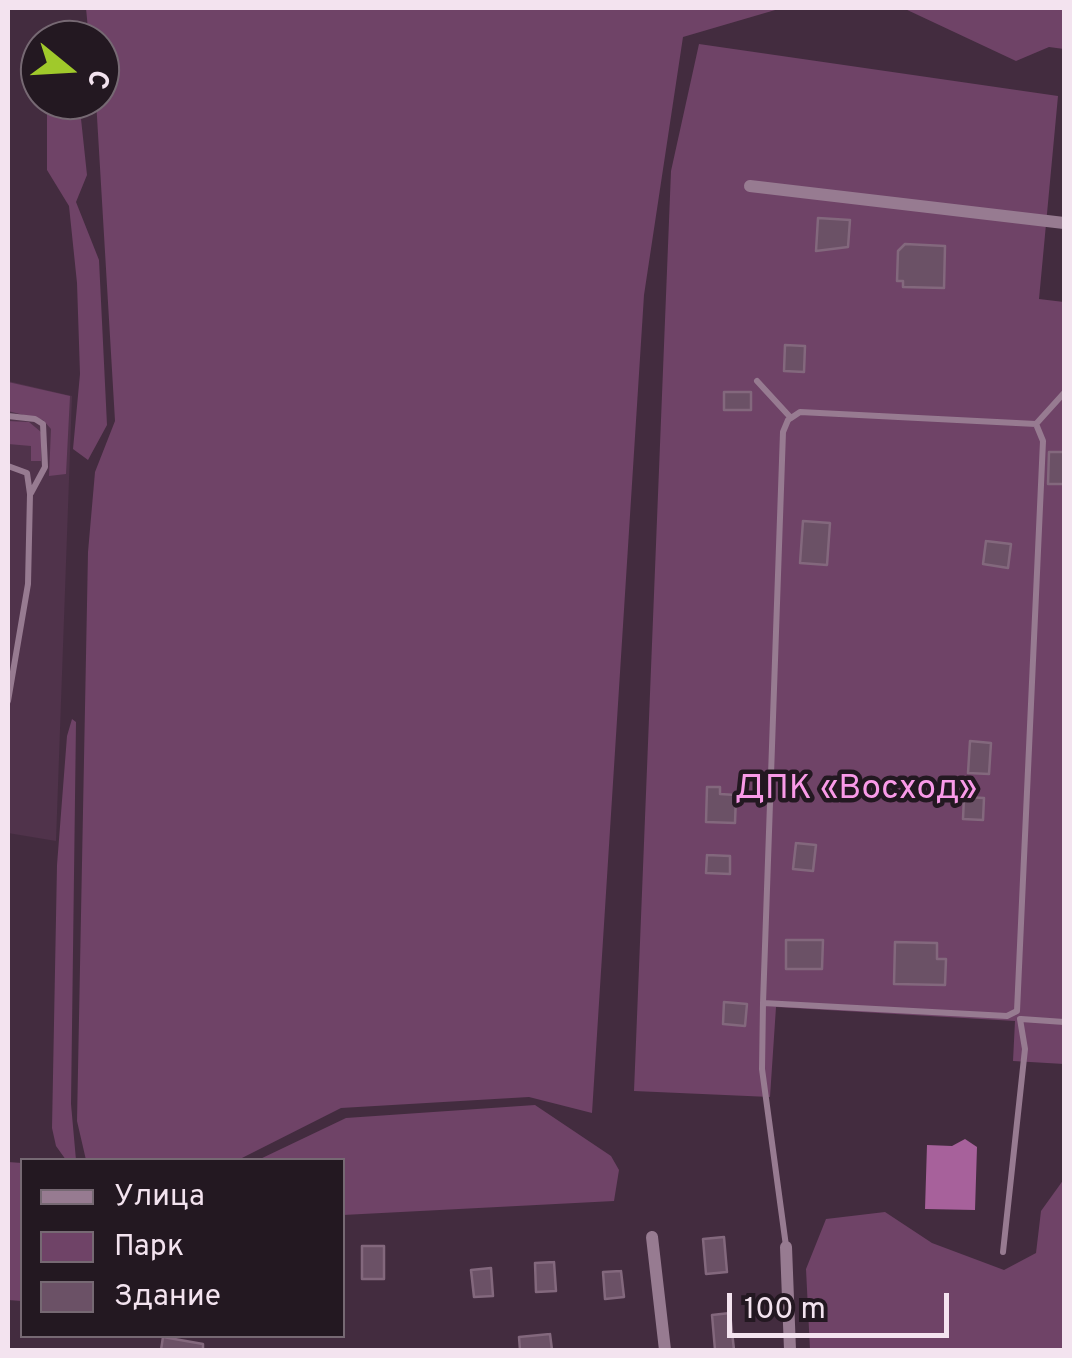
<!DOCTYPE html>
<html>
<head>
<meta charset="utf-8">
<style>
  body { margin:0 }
  #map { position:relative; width:1072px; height:1358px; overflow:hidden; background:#432c3f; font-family:Overpass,sans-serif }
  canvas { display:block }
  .frame { position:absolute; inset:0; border:10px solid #f3e3ef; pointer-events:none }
  .legend { position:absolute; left:20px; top:1158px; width:325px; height:180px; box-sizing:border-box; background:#231821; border:2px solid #766973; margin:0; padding:12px 18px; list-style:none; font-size:30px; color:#f3e3ef }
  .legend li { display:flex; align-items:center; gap:20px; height:50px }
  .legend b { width:50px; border:2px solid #766973 }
  .north { position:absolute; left:20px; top:20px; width:100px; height:100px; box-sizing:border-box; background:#231821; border:2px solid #766973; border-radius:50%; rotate:108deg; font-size:28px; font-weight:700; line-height:40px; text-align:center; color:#f3e3ef }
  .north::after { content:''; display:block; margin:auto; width:35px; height:45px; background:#a0c92b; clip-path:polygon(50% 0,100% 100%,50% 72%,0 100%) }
  .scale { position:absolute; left:727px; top:1293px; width:222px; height:45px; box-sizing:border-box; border:5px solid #f3e3ef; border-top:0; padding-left:12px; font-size:30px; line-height:35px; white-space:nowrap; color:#f3e3ef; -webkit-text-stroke:8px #231821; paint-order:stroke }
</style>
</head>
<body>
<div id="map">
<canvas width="1072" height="1358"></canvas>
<div class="frame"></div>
<ul class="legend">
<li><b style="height:12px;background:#977b91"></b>Улица</li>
<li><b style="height:28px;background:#6f4367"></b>Парк</li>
<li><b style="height:28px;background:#6b5166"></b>Здание</li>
</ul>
<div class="north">С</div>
<div class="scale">100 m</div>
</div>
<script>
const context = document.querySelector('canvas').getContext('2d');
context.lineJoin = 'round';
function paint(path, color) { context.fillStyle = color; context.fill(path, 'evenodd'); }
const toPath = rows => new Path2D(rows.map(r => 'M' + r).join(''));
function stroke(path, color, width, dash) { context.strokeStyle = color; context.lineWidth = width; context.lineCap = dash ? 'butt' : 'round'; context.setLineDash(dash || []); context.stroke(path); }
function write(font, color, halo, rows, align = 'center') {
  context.font = font + ' Overpass,sans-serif'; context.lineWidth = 9; context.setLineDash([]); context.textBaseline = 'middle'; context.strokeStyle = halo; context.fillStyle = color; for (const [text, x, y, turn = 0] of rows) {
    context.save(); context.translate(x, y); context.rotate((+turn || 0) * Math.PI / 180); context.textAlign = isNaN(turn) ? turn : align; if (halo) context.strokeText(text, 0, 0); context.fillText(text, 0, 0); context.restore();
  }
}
const built = toPath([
  [8,381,72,396,56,841,8,833]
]);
const green = toPath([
  [86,8,782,8,683,37,644,295,592,1113,529,1097,341,1108,238,1160,86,1160,77,1121,88,552,95,472,115,421,96,100,100,100,100,40,89,40],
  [903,8,1064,8,1064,49,1049,47,1016,61],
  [699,44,1058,96,1039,299,1064,302,1064,1064,1013,1061,1015,1021,776,1007,770,1097,634,1091,671,171],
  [47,100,79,100,87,175,76,202,99,260,107,425,88,460,73,449,80,374,77,283,69,206,47,170],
  [8,382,70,396,66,474,49,476,51,429,43,420,8,411],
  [8,421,29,422,41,432,41,461,31,461,31,446,8,444],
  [72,719,76,722,71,1104,76,1160,66,1160,56,1146,52,1128,57,865,67,736],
  [535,1105,611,1156,619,1170,614,1201,343,1215,342,1160,258,1160,346,1118],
  [8,1162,22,1163,22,1301,8,1300],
  [1064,1179,1064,1350,810,1350,806,1269,826,1219,885,1212,932,1243,1004,1270,1036,1253,1041,1211]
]);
const water = toPath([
  [965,1139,977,1147,975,1210,925,1209,927,1145,952,1146]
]);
const building = toPath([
  [818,218,850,220,848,247,816,251,818,218],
  [905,244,945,246,944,288,903,287,903,281,897,281,898,251,905,244],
  [785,345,805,346,804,372,784,371,785,345],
  [724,392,751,392,751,410,724,410,724,392],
  [1049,452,1064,452,1064,484,1048,484,1049,452],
  [803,521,830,523,827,565,800,563,803,521],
  [986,541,1011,544,1008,568,983,564,986,541],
  [970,741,991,743,989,774,968,773,970,741],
  [707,787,720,787,720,794,736,795,735,823,706,822,707,787],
  [964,797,984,798,983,820,963,819,964,797],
  [796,843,816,845,813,871,793,869,796,843],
  [707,855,730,856,730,874,706,873,707,855],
  [786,940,823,940,822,969,786,969,786,940],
  [895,942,937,943,937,959,946,959,945,985,894,984,895,942],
  [724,1002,747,1004,745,1026,723,1024,724,1002],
  [724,1237,727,1272,706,1274,703,1239,724,1237],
  [362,1246,384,1246,384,1279,362,1279,362,1246],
  [554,1262,556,1291,536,1292,535,1263,554,1262],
  [491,1268,493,1296,474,1297,471,1270,491,1268],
  [621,1271,624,1297,605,1299,603,1272,621,1271],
  [730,1313,734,1350,715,1350,712,1315,730,1313],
  [550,1334,552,1350,520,1350,519,1337,550,1334],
  [163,1337,203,1344,203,1350,161,1350,163,1337]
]);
const service = toPath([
  [757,381,791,418],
  [8,416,35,419,43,424,45,467,31,493],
  [1036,424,1064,393],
  [8,466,27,473,30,494,28,584,8,701],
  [763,1003,1007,1016,1017,1011,1043,441,1036,424,800,412,788,420,783,432,763,1003,762,1069,786,1246],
  [1021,1019,1064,1022],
  [1003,1252,1025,1049,1020,1019]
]);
const minor = toPath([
  [750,186,1064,223],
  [652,1237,665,1350],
  [786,1247,790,1350]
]);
const parkNames = [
  ["ДПК «Восход»",856,791]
];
paint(built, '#50334b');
paint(green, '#6f4367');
paint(water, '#a7619b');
paint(building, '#6b5166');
stroke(building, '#83687d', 2.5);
stroke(service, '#977b91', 6);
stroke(minor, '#977b91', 12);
write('35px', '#f99ae8', '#231821', parkNames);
</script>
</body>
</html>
